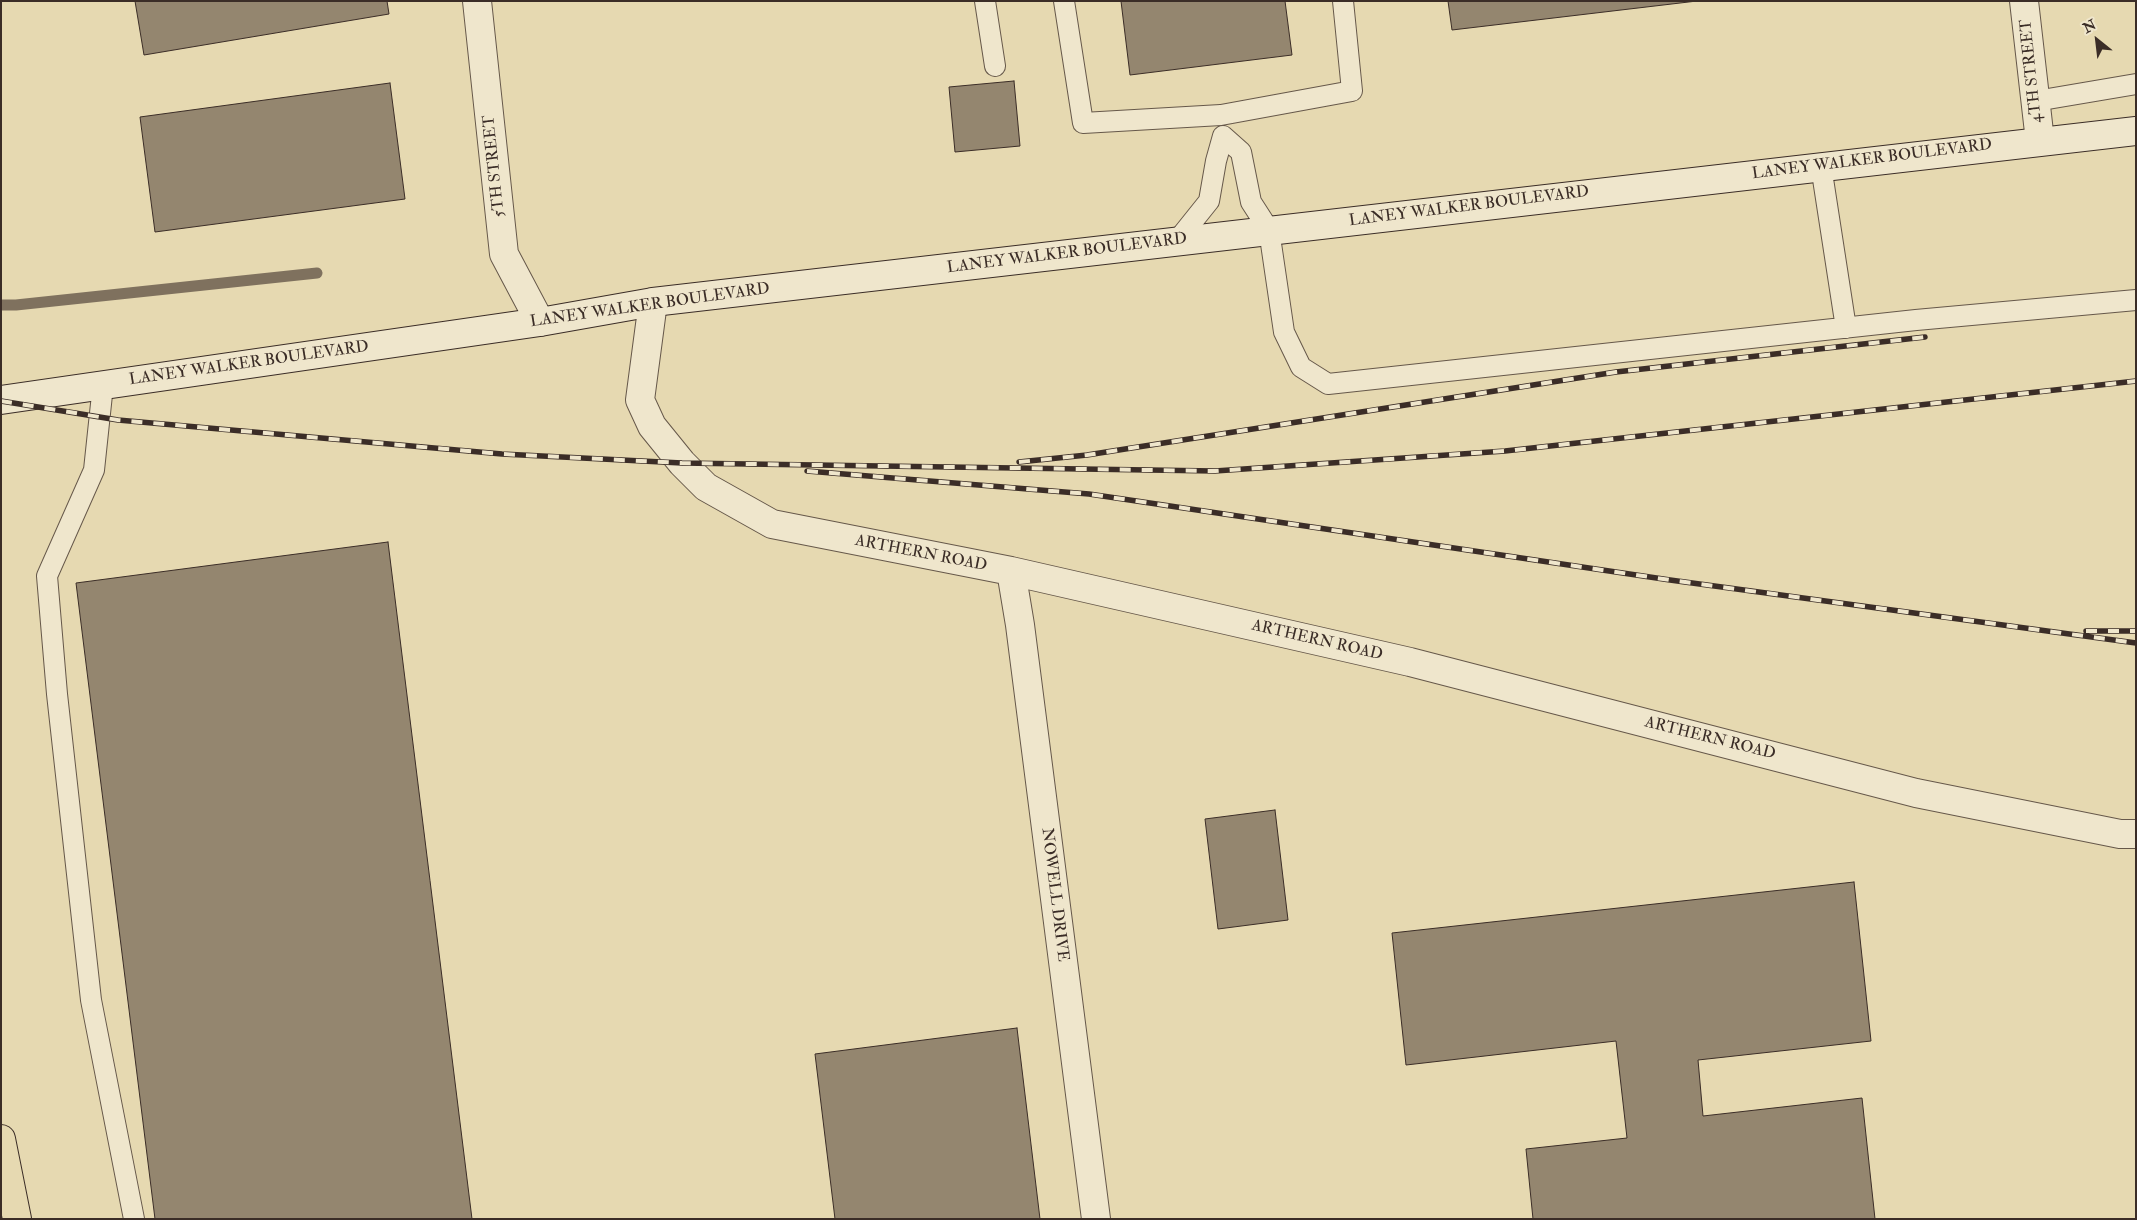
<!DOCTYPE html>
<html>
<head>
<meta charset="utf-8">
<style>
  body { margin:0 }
  #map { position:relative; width:2137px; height:1220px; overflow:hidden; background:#e6d9b1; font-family:"IM FELL Double Pica",serif }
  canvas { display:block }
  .frame { position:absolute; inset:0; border:2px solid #3b2d27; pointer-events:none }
  .north { position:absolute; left:2072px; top:15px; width:50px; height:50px; -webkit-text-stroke:4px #efe6cc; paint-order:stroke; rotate:331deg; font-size:14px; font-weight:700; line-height:20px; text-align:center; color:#3b2d27 }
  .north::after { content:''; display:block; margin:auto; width:18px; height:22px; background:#3b2d27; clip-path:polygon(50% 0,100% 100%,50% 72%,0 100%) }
</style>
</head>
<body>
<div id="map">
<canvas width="2137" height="1220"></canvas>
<div class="frame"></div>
<div class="north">N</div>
</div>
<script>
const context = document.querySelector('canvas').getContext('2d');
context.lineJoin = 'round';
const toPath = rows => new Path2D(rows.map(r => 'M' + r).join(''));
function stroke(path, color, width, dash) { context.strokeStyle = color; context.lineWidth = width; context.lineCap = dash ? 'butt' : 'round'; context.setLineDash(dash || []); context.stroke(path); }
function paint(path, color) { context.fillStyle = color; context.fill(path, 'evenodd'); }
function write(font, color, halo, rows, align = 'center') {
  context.font = font + ' "IM FELL Double Pica",serif'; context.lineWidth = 4; context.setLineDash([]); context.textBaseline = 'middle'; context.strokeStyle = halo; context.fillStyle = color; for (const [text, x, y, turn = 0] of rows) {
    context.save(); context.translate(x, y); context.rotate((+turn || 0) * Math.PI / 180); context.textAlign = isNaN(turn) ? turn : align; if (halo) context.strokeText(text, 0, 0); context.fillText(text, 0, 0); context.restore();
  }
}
const stream = toPath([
  [1,305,16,305,317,273]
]);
const building = toPath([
  [135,1,387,1,389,14,144,55,135,1],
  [1121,1,1285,1,1292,55,1130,75,1121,1],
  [1448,1,1697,1,1452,30,1448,1],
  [1014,81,1020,146,955,152,949,87,1014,81],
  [390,83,405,199,155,232,140,117,390,83],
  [388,542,472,1219,155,1219,76,583,388,542],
  [1275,810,1288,920,1218,929,1205,819,1275,810],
  [1854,882,1871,1041,1698,1060,1703,1116,1862,1098,1875,1219,1533,1219,1526,1149,1627,1138,1616,1041,1406,1065,1392,933,1854,882],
  [1017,1028,1040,1219,835,1219,815,1054,1017,1028]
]);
const service = toPath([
  [985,1,995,66],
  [1064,1,1083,123,1221,115,1352,91,1343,1],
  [2036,101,2136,84],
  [1821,166,1846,328],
  [1177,241,1209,201,1216,161,1223,136,1241,152,1251,202,1269,230,1284,332,1301,367,1328,384,1916,320,2136,300],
  [103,385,94,470,47,576,57,694,91,1000,134,1219]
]);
const minor = toPath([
  [2024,1,2040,141],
  [653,302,640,400,652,426,682,463,706,487,772,524,1011,571,1410,662,1916,793,2120,834,2136,834],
  [1011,571,1020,625,1096,1219]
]);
const tertiary = toPath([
  [477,1,504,254,540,322]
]);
const secondary = toPath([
  [1,400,540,322,653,302,2136,131]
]);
const trunk = toPath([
  [1,1139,17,1219]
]);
const rail = toPath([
  [1,401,118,420,502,454,682,463,1215,471,1505,451,2136,381],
  [1019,462,1087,455,1616,372,1925,337],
  [807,471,1089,494,1670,580,2136,643],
  [2086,631,2136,631]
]);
const streetNames = [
  ["4TH STREET",2032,71,-96],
  ["LANEY WALKER BOULEVARD",1872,160,-7],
  ["5TH STREET",495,166,-96],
  ["LANEY WALKER BOULEVARD",1469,207,-7],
  ["LANEY WALKER BOULEVARD",1067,254,-7],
  ["LANEY WALKER BOULEVARD",650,306,-8],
  ["LANEY WALKER BOULEVARD",249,364,-8],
  ["ARTHERN ROAD",921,554,11],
  ["ARTHERN ROAD",1317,641,13],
  ["ARTHERN ROAD",1710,739,14],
  ["NOWELL DRIVE",1054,895,83]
];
stroke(stream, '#7f715e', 11);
paint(building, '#94866f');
stroke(building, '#3b2d27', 1);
stroke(service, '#66584a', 22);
stroke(minor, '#66584a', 30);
stroke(tertiary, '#66584a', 30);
stroke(secondary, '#3b2d27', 30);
stroke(trunk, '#3b2d27', 30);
stroke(service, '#efe6cc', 20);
stroke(minor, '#efe6cc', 28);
stroke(tertiary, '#efe6cc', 28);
stroke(secondary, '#efe6cc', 28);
stroke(trunk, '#e6d9b1', 28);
stroke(rail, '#3b2d27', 5.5);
stroke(rail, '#efe6cc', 4, [11]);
write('16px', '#3b2d27', '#efe6cc', streetNames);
</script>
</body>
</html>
